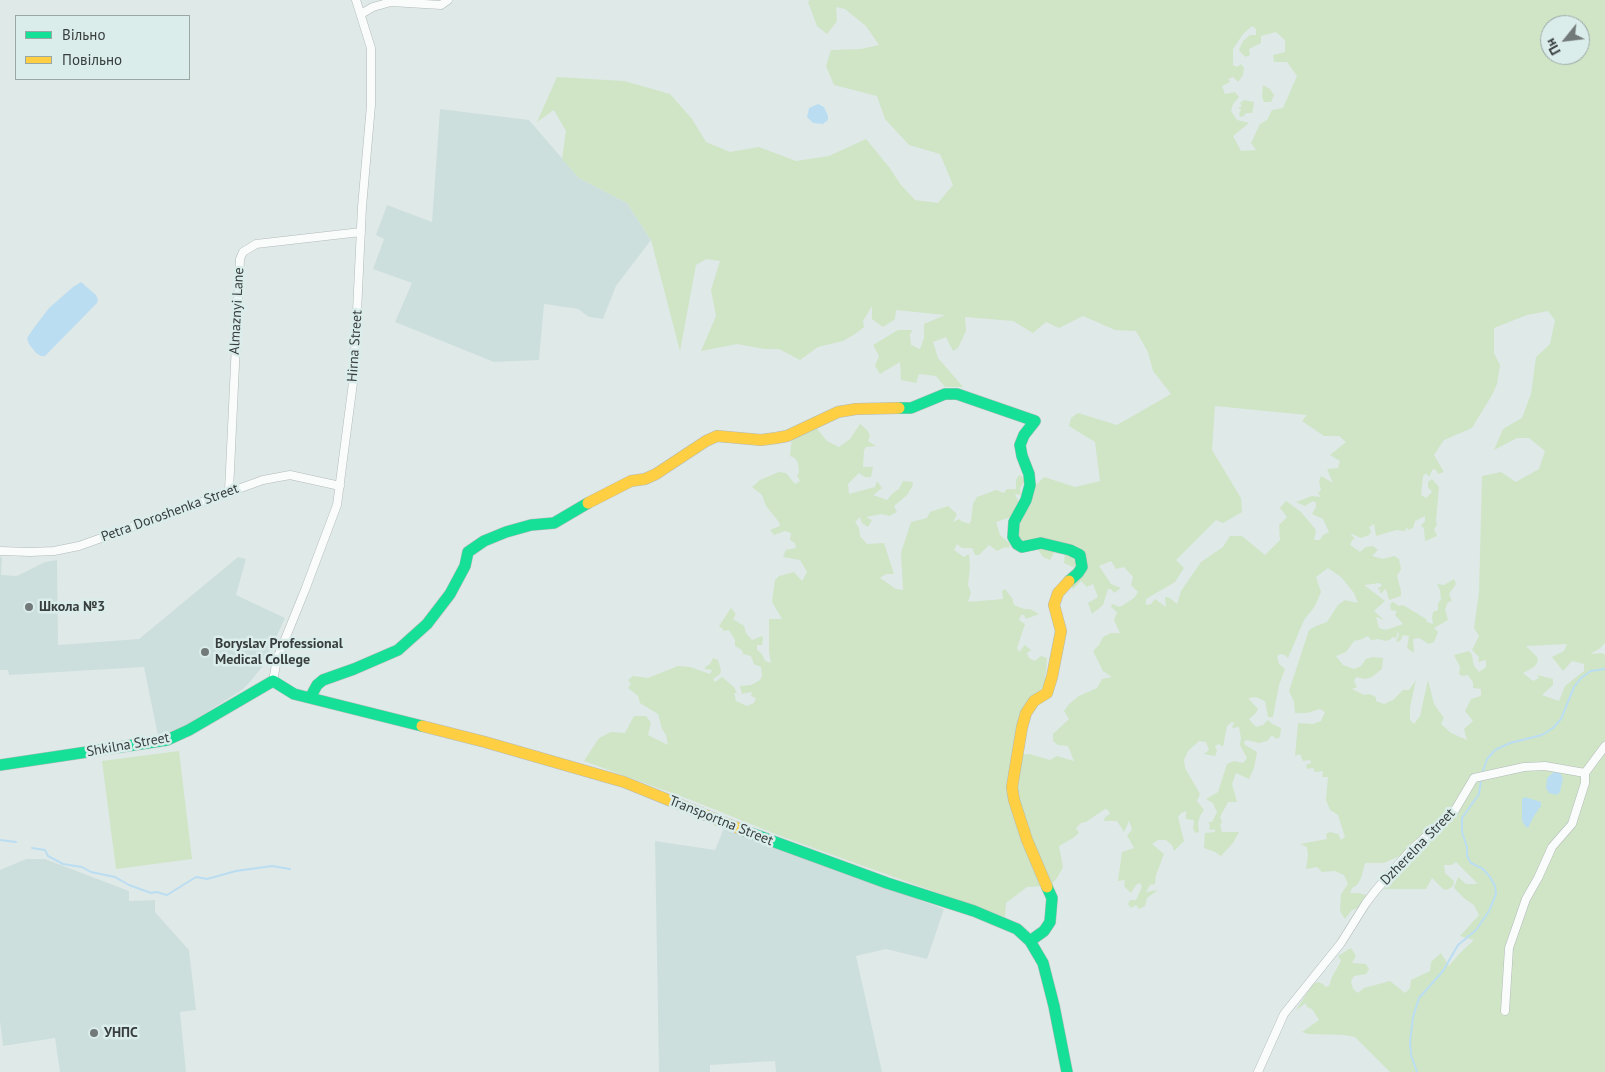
<!DOCTYPE html>
<html>
<head>
<meta charset="utf-8">
<style>
  body { margin:0 }
  #map { position:relative; width:1605px; height:1072px; overflow:hidden; background:#dfe9e8; font-family:"PT Sans",sans-serif }
  canvas { display:block }
  .legend { position:absolute; left:15px; top:15px; width:175px; height:65px; box-sizing:border-box; background:#dbedeb; border:1px solid #99a7a5; margin:0; padding:6px 9px; list-style:none; font-size:15px; color:#373e3d }
  .legend li { display:flex; align-items:center; gap:10px; height:25px }
  .legend b { width:25px; border:1px solid #99a7a5 }
  .north { position:absolute; left:1540px; top:15px; width:50px; height:50px; box-sizing:border-box; background:#dbedeb; border:1px solid #99a7a5; border-radius:50%; rotate:241deg; font-size:14px; font-weight:700; line-height:20px; text-align:center; color:#373e3d }
  .north::after { content:''; display:block; margin:auto; width:18px; height:22px; background:#727a79; clip-path:polygon(50% 0,100% 100%,50% 72%,0 100%) }
</style>
</head>
<body>
<div id="map">
<canvas width="1605" height="1072"></canvas>
<ul class="legend">
<li><b style="height:6px;background:#16e098"></b>Вільно</li>
<li><b style="height:6px;background:#ffcf43"></b>Повільно</li>
</ul>
<div class="north">Пн</div>
</div>
<script>
const context = document.querySelector('canvas').getContext('2d');
context.lineJoin = 'round';
function paint(path, color) { context.fillStyle = color; context.fill(path, 'evenodd'); }
const toPath = rows => new Path2D(rows.map(r => 'M' + r).join(''));
function stroke(path, color, width, dash) { context.strokeStyle = color; context.lineWidth = width; context.lineCap = dash ? 'butt' : 'round'; context.setLineDash(dash || []); context.stroke(path); }
function write(font, color, halo, rows, align = 'center') {
  context.font = font + ' "PT Sans",sans-serif'; context.lineWidth = 5; context.setLineDash([]); context.textBaseline = 'middle'; context.strokeStyle = halo; context.fillStyle = color; for (const [text, x, y, turn = 0] of rows) {
    context.save(); context.translate(x, y); context.rotate((+turn || 0) * Math.PI / 180); context.textAlign = isNaN(turn) ? turn : align; if (halo) context.strokeText(text, 0, 0); context.fillText(text, 0, 0); context.restore();
  }
}
const built = toPath([
  [440,109,529,120,579,178,627,203,651,240,616,286,603,319,589,317,578,309,544,304,539,360,494,362,395,322,412,283,373,269,384,239,376,235,387,205,432,222],
  [0,556,2,558,1,575,17,576,45,562,57,560,58,645,139,639,238,557,246,559,236,595,285,618,263,666,249,683,242,690,185,726,158,736,144,667,9,675,8,670,0,670],
  [724,828,944,909,927,959,886,949,856,956,882,1072,776,1072,775,1061,710,1065,710,1072,659,1072,655,841,715,850],
  [26,859,45,859,129,891,129,901,155,900,155,912,189,950,196,1010,180,1012,186,1072,60,1072,55,1038,3,1046,0,1021,0,870]
]);
const green = toPath([
  [810,0,1605,0,1605,643,1599,649,1590,654,1602,653,1605,655,1605,1072,1390,1072,1355,1037,1344,1035,1308,1034,1302,1032,1319,1020,1312,1009,1307,1007,1306,1003,1296,1010,1313,984,1318,982,1323,984,1325,987,1329,986,1332,977,1341,961,1338,956,1351,948,1356,956,1352,963,1366,964,1369,969,1366,974,1354,976,1351,981,1353,989,1358,993,1364,988,1390,981,1405,993,1410,988,1411,980,1430,971,1431,962,1441,953,1449,966,1459,954,1474,940,1460,936,1479,915,1474,905,1465,899,1454,888,1458,877,1466,884,1476,884,1477,883,1456,862,1451,865,1444,865,1445,873,1454,881,1453,886,1447,890,1443,889,1432,878,1426,889,1384,889,1420,851,1418,848,1384,863,1365,863,1361,878,1357,885,1352,888,1350,893,1358,893,1366,895,1361,907,1352,910,1345,919,1340,911,1341,894,1348,884,1344,875,1335,871,1322,872,1317,867,1306,869,1308,855,1307,847,1300,844,1327,839,1326,834,1330,832,1338,834,1341,840,1345,837,1338,815,1330,810,1326,800,1328,777,1322,777,1323,771,1315,772,1313,768,1307,769,1306,765,1311,763,1310,760,1303,761,1300,754,1295,756,1298,723,1313,724,1321,721,1325,712,1320,709,1307,713,1295,713,1294,702,1289,691,1309,630,1314,627,1327,622,1338,605,1345,600,1358,603,1354,593,1341,577,1328,568,1316,577,1321,592,1315,606,1304,620,1288,658,1285,655,1280,654,1277,656,1279,664,1285,669,1279,685,1273,717,1268,717,1265,701,1256,697,1248,698,1258,709,1256,713,1249,719,1252,723,1256,727,1263,725,1268,720,1272,724,1281,728,1280,737,1276,739,1272,735,1267,741,1259,743,1247,740,1244,742,1245,745,1257,752,1254,768,1249,779,1236,773,1232,784,1237,802,1228,802,1220,817,1222,822,1220,825,1222,832,1239,832,1233,843,1221,856,1215,852,1204,848,1205,833,1215,832,1215,829,1211,830,1209,829,1210,825,1208,822,1212,822,1217,812,1213,803,1206,799,1218,792,1227,764,1234,761,1243,763,1247,758,1240,745,1241,738,1239,727,1232,728,1234,722,1232,722,1227,726,1223,747,1219,744,1215,746,1217,751,1215,756,1204,754,1209,750,1206,742,1199,741,1188,751,1184,760,1185,768,1200,794,1197,801,1204,810,1200,816,1198,823,1199,832,1196,833,1193,829,1194,820,1186,819,1186,811,1181,813,1178,817,1184,841,1174,851,1172,845,1166,840,1158,840,1152,844,1164,854,1156,875,1155,884,1150,885,1146,892,1158,890,1147,898,1145,906,1139,909,1136,905,1131,908,1128,904,1130,900,1136,900,1142,887,1140,883,1136,885,1131,893,1124,886,1125,880,1118,881,1122,852,1134,848,1127,835,1132,830,1131,826,1129,821,1124,832,1117,821,1104,821,1105,817,1110,814,1108,810,1105,809,1086,822,1081,823,1076,828,1079,833,1073,838,1059,846,1063,867,1057,878,1050,886,1027,887,1006,903,1005,917,783,837,691,800,584,761,599,738,611,732,625,733,634,716,646,716,651,723,648,735,668,745,666,735,662,729,658,714,640,703,638,696,628,688,631,684,628,680,633,676,648,678,678,666,690,667,710,674,712,670,705,669,705,667,710,664,713,658,718,660,721,670,720,674,713,679,715,682,722,677,734,687,737,693,734,693,736,701,747,706,754,703,756,698,751,696,752,692,742,694,740,686,751,685,760,680,762,676,761,667,754,664,751,656,743,654,742,650,735,646,735,640,729,630,723,631,723,629,719,626,731,608,736,614,733,619,744,626,746,633,752,640,762,636,763,638,762,645,757,645,757,650,762,654,765,661,771,663,769,652,769,619,782,619,772,602,775,580,779,576,794,572,802,581,807,572,800,560,783,557,786,550,796,548,795,543,790,540,791,533,785,531,774,535,770,530,780,526,779,522,766,506,762,495,752,487,760,480,779,472,786,473,795,484,800,481,797,475,799,473,798,463,795,458,790,456,792,436,814,425,827,441,839,447,850,439,860,424,867,430,870,436,868,441,876,446,866,447,864,450,863,467,873,467,871,477,865,477,859,473,848,484,849,494,875,487,877,481,882,488,873,495,887,500,893,493,899,489,903,481,913,482,912,487,907,495,894,506,897,512,889,516,882,514,866,517,872,520,868,527,862,523,860,517,855,522,859,528,860,536,867,544,884,543,894,574,886,574,880,578,896,589,903,590,901,553,911,522,927,518,930,512,948,506,957,514,953,522,959,519,961,521,969,524,971,521,973,504,977,497,996,490,1004,493,1007,489,1016,489,1016,480,1019,475,1022,476,1025,481,1020,488,1021,495,1015,494,1019,503,1014,516,996,522,1000,535,1010,544,1009,548,1005,547,997,551,989,545,979,555,975,555,972,548,962,548,957,544,954,550,964,557,969,554,970,566,968,585,971,593,968,602,1003,599,1002,591,1005,589,1012,598,1014,605,1024,609,1030,609,1039,614,1026,619,1024,615,1021,615,1019,620,1025,624,1017,648,1019,652,1025,645,1031,650,1027,653,1029,658,1035,661,1041,656,1047,658,1045,684,1018,719,1018,736,1014,755,1029,754,1050,760,1057,756,1074,761,1068,746,1058,745,1053,741,1053,734,1069,719,1064,711,1069,704,1079,696,1097,688,1102,679,1112,677,1103,671,1093,651,1099,645,1103,637,1111,633,1120,633,1114,620,1117,612,1111,607,1112,604,1120,607,1134,598,1138,592,1131,585,1133,577,1124,567,1116,569,1111,561,1099,566,1111,584,1121,588,1114,593,1111,589,1108,589,1103,605,1092,614,1088,603,1098,597,1093,584,1087,587,1081,581,1073,589,1070,584,1085,565,1073,567,1064,563,1065,554,1058,554,1056,549,1050,560,1043,557,1039,551,1039,540,1020,540,1017,534,1018,523,1031,504,1034,487,1044,477,1075,487,1100,481,1095,442,1069,426,1071,418,1078,413,1117,425,1171,394,1153,371,1148,352,1136,331,1115,330,1083,316,1059,328,1046,322,1033,333,1013,321,965,317,966,331,958,348,953,351,946,337,933,342,938,358,963,387,945,387,936,376,919,374,916,383,901,380,900,362,880,374,875,366,879,356,873,345,898,330,913,330,910,334,911,345,920,349,924,338,924,324,945,315,896,310,895,319,883,327,872,319,872,306,863,321,864,327,855,334,843,341,818,347,800,360,779,349,764,349,737,344,701,351,716,316,711,290,720,261,706,259,696,265,680,351,651,240,627,203,579,178,562,159,566,131,554,110,537,122,557,77,624,81,670,94,692,119,706,142,730,152,759,147,796,161,829,156,866,139,889,167,901,185,915,200,938,203,953,185,940,154,909,145,885,119,877,96,834,85,826,66,831,50,861,49,879,45,866,26,845,9,836,7,837,21,827,34,817,26,808,2],
  [1550,25,1580,25,1580,55,1550,55],
  [1252,26,1256,29,1256,35,1250,35,1243,41,1239,50,1245,57,1250,55,1249,49,1261,43,1261,36,1276,32,1285,40,1285,52,1273,55,1274,62,1287,62,1297,76,1283,108,1272,110,1267,120,1260,124,1251,143,1256,150,1241,151,1233,136,1249,123,1237,120,1231,111,1233,104,1239,97,1235,92,1225,94,1222,86,1230,82,1228,79,1233,77,1238,82,1243,75,1244,68,1241,64,1237,67,1233,65,1233,49,1243,34],
  [1548,311,1555,320,1550,344,1536,357,1531,394,1522,418,1503,429,1494,450,1517,438,1529,438,1545,451,1539,469,1516,482,1501,472,1482,476,1479,592,1474,628,1479,636,1472,650,1479,657,1478,662,1486,660,1486,667,1479,672,1474,666,1472,655,1469,651,1454,655,1460,667,1459,674,1462,676,1468,675,1473,682,1473,688,1481,689,1481,696,1471,699,1465,711,1473,721,1464,729,1467,740,1451,733,1441,724,1444,718,1434,704,1428,680,1420,716,1414,724,1410,720,1410,707,1416,680,1409,690,1403,690,1393,700,1384,704,1376,701,1376,697,1369,694,1364,695,1352,689,1357,687,1354,681,1356,677,1365,679,1372,677,1382,669,1383,658,1373,657,1366,659,1361,666,1354,669,1343,665,1336,656,1346,652,1354,641,1362,639,1368,636,1371,640,1378,639,1386,641,1391,639,1392,637,1396,638,1398,631,1399,634,1396,642,1400,641,1403,635,1409,636,1407,648,1414,653,1413,639,1419,638,1429,644,1434,642,1438,632,1434,628,1448,620,1445,609,1448,602,1452,601,1449,594,1456,584,1454,579,1444,585,1437,584,1440,590,1441,599,1438,604,1438,610,1433,612,1432,617,1433,624,1427,622,1426,619,1403,605,1399,606,1393,602,1390,604,1391,610,1397,611,1395,615,1403,624,1386,630,1379,628,1376,617,1384,620,1374,611,1385,601,1364,585,1380,583,1382,586,1378,588,1378,590,1380,589,1380,593,1382,593,1384,590,1386,589,1389,600,1401,596,1401,591,1397,576,1401,569,1399,559,1394,556,1383,559,1372,556,1378,550,1373,546,1366,547,1360,552,1350,545,1352,540,1355,539,1350,533,1361,538,1369,535,1371,532,1369,527,1374,524,1376,536,1396,530,1405,531,1407,527,1408,530,1413,528,1415,521,1425,516,1425,521,1421,526,1424,528,1425,541,1437,536,1434,529,1437,525,1436,521,1439,487,1432,479,1428,482,1428,487,1432,492,1426,498,1421,495,1423,476,1426,473,1429,477,1433,469,1436,470,1438,474,1444,472,1434,455,1444,440,1472,428,1492,395,1497,384,1500,365,1494,353,1494,328,1527,315],
  [1215,406,1307,415,1302,421,1324,436,1339,436,1346,442,1330,455,1340,461,1338,468,1327,469,1333,483,1321,476,1319,482,1321,490,1318,493,1321,497,1312,496,1296,502,1305,506,1313,501,1316,503,1316,507,1312,514,1323,519,1329,532,1323,535,1320,540,1314,540,1316,530,1301,512,1286,501,1280,508,1287,517,1279,525,1280,540,1265,555,1242,536,1230,536,1223,547,1201,562,1181,591,1177,604,1170,598,1165,597,1166,607,1155,599,1151,604,1146,605,1146,599,1175,582,1184,568,1176,560,1216,520,1223,523,1242,512,1241,498,1212,450],
  [1567,644,1564,651,1552,657,1563,671,1572,661,1584,664,1584,671,1565,686,1559,701,1542,695,1553,685,1553,679,1537,675,1539,678,1533,681,1523,673,1534,667,1537,663,1538,658,1526,646],
  [1263,85,1270,89,1274,95,1271,102,1264,102,1262,97],
  [1244,100,1254,102,1253,109,1252,113,1246,113,1244,116,1240,117,1239,114,1241,110,1238,107,1242,107,1240,103],
  [179,751,192,859,116,869,102,761]
]);
const water = toPath([
  [818,104,824,107,828,116,828,120,823,124,813,123,807,117,809,108],
  [81,282,96,295,98,300,97,303,45,356,41,356,36,353,29,344,27,338,33,329,49,308,73,287],
  [1554,772,1560,773,1563,778,1560,792,1557,795,1549,793,1546,788,1547,778],
  [1525,797,1541,802,1541,806,1534,816,1528,828,1526,827,1522,821,1522,799]
]);
const stream = toPath([
  [1483,771,1487,759,1495,750,1510,743,1542,735,1553,728,1561,719,1574,687,1581,678,1591,671,1605,669],
  [0,840,16,842],
  [32,848,45,850,48,856,63,864,82,867,91,872,115,877,129,885,151,893,157,892,163,894,167,895,196,877,207,879,236,871,272,866,290,869],
  [1417,1072,1411,1055,1410,1042,1413,1017,1419,998,1443,971,1458,945,1476,930,1489,911,1496,894,1495,886,1490,877,1483,869,1471,863,1467,856,1467,847,1462,832,1462,818,1479,794,1481,780]
]);
const street = toPath([
  [361,14,373,7,391,2,441,5,448,0],
  [229,491,240,259,243,252,256,244,361,232],
  [0,551,30,552,54,551,79,546,263,480,290,475,340,486],
  [273,681,277,659,305,590,337,505,354,375,362,207,371,105,371,48,356,0],
  [1585,773,1605,746],
  [1258,1072,1284,1014,1341,943,1366,903,1376,890,1411,850,1455,810,1474,778,1524,767,1545,766,1585,773,1585,783,1572,824,1552,847,1538,878,1526,899,1509,948,1505,1011]
]);
const fast = toPath([
  [899,408,911,408,945,394,957,394,1035,421,1024,435,1020,445,1022,456,1029,474,1030,485,1026,500,1014,522,1013,537,1017,544,1022,547,1041,543,1070,550,1080,555,1082,567,1078,573,1069,581],
  [310,698,317,685,323,680,354,669,398,650,427,624,450,594,465,566,468,552,484,541,506,532,531,525,554,523,588,503],
  [0,765,167,740,189,730,273,681,294,694,422,726],
  [745,831,887,883,974,911,1017,929,1030,941,1043,963,1054,1006,1067,1072],
  [1030,941,1044,931,1050,922,1052,898,1047,887]
]);
const slow = toPath([
  [588,503,631,481,645,479,656,474,706,441,717,436,761,440,776,438,787,436,838,412,856,409,899,408],
  [422,726,485,742,624,782,745,831],
  [1047,887,1027,840,1014,800,1012,787,1022,727,1026,713,1034,701,1047,693,1052,677,1061,631,1054,605,1058,593,1069,581]
]);
const markers = [
  [29,607,5,"#727a79"],
  [205,652,5,"#727a79"],
  [94,1033,5,"#727a79"]
];
const streetNames = [
  ["Almaznyi Lane",237,311,-87],
  ["Hirna Street",355,346,-86],
  ["Petra Doroshenka Street",170,513,-20],
  ["Shkilna Street",128,745,-10],
  ["Transportna Street",721,821,22],
  ["Dzherelna Street",1418,847,-46]
];
const poiNames = [
  ["Школа №3",39,607],
  ["Boryslav Professional",215,644],
  ["Medical College",215,660],
  ["УНПС",104,1033]
];
paint(built, '#cddfdd');
paint(green, '#cfe5c6');
paint(water, '#bbddf2');
stroke(stream, '#bbddf2', 2);
stroke(street, '#b2bab9', 9);
stroke(fast, '#b2bab9', 12);
stroke(slow, '#b2bab9', 12);
stroke(street, '#fafcfc', 8);
stroke(fast, '#16e098', 11);
stroke(slow, '#ffcf43', 11);
for (const [x, y, r, color] of markers) { const dot = new Path2D(); dot.arc(x, y, r, 0, 2 * Math.PI); context.fillStyle = color; context.fill(dot); stroke(dot, '#dbedeb', 2); }
write('14px', '#373e3d', '#dbedeb', streetNames);
write('bold 14px', '#373e3d', '#dbedeb', poiNames, 'left');
</script>
</body>
</html>
